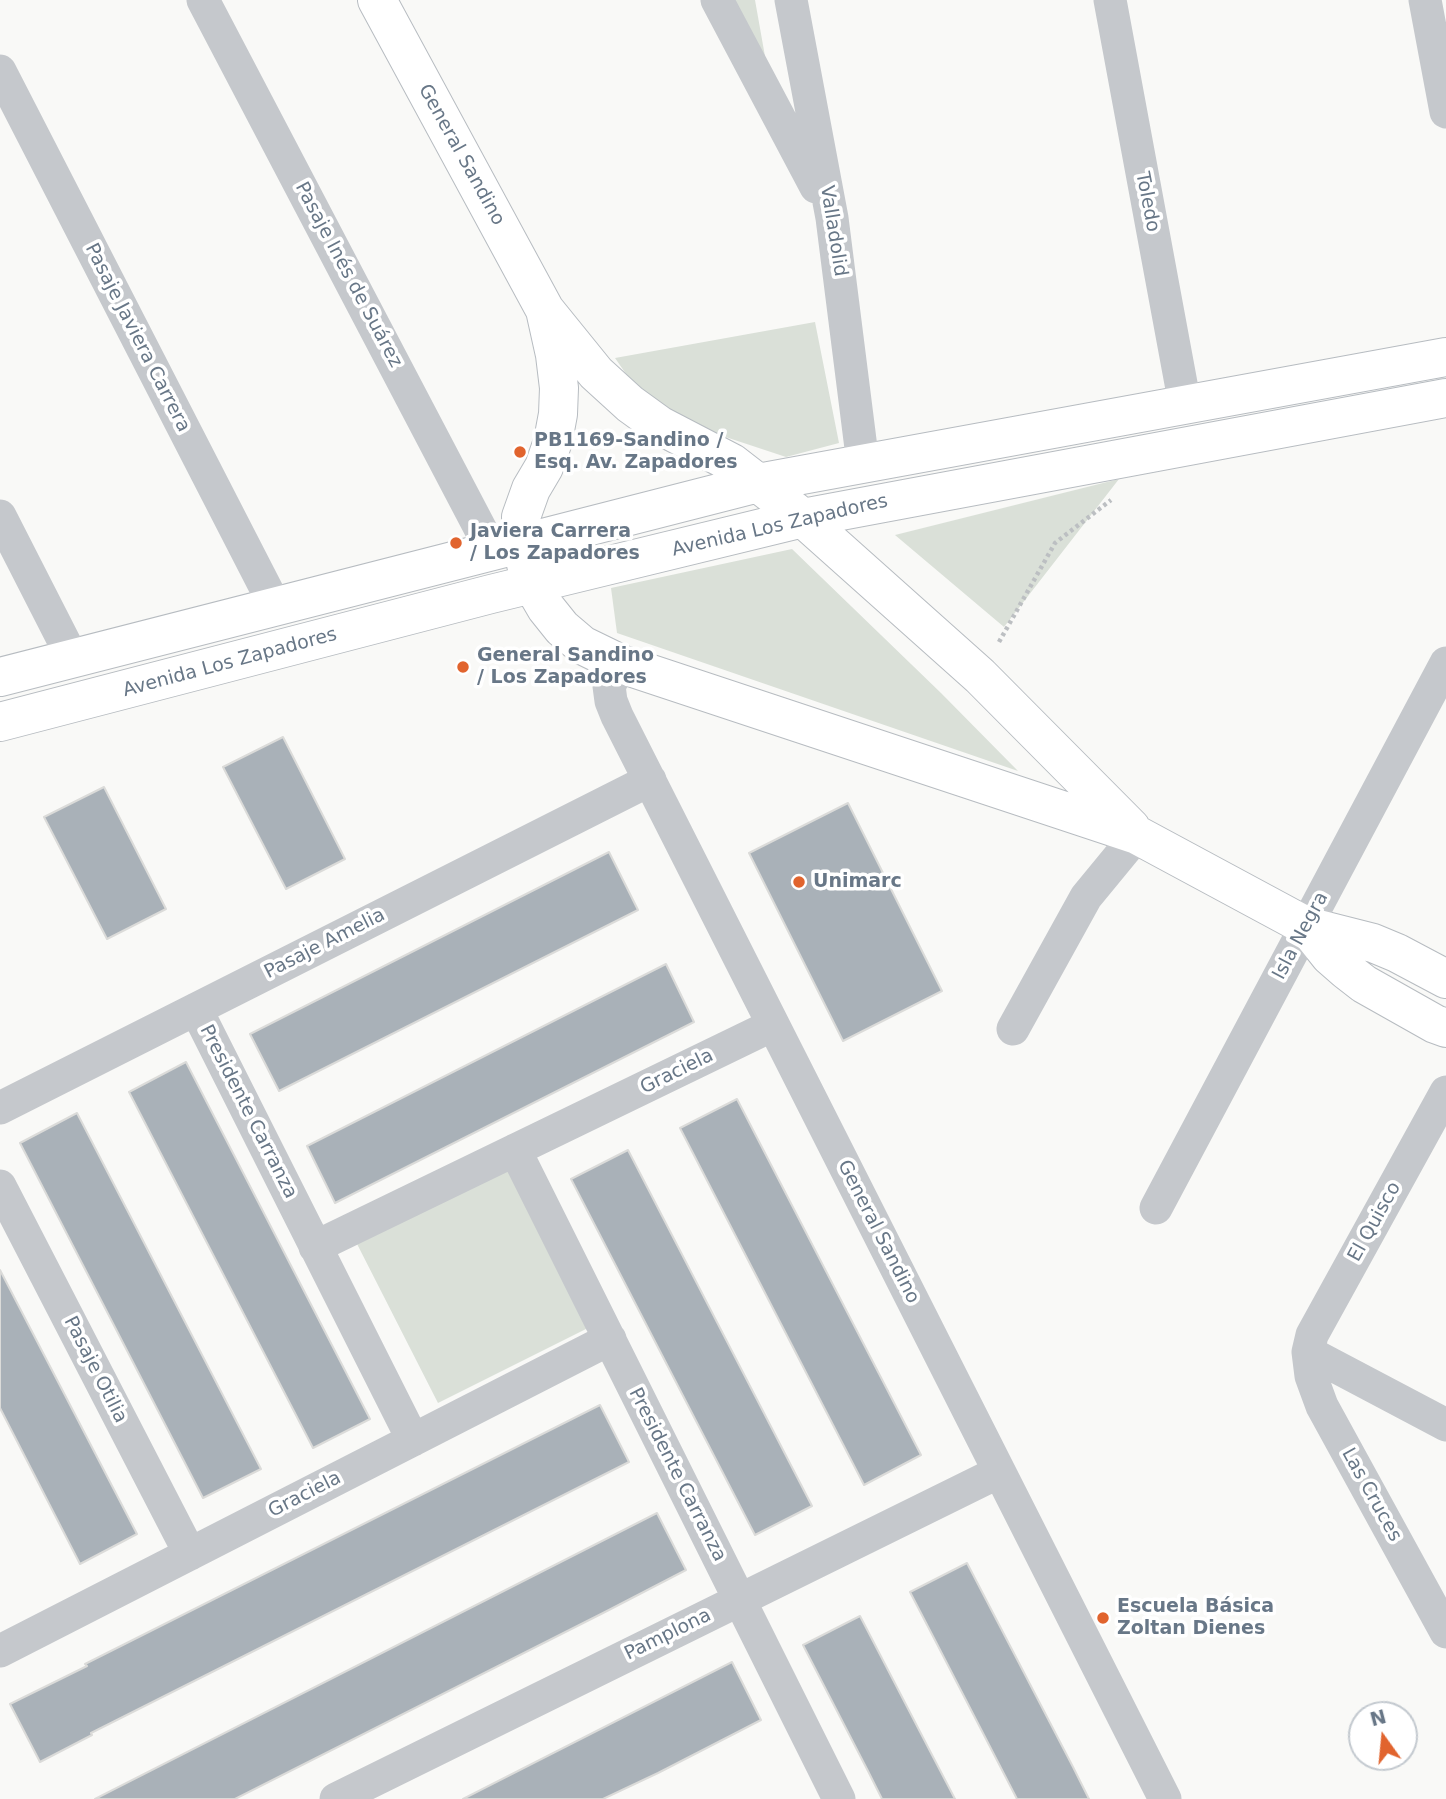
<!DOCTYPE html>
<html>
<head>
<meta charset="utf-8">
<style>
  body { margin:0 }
  #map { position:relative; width:1446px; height:1799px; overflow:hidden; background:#f9f9f7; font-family:"DejaVu Sans",sans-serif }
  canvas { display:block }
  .north { position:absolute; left:1348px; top:1701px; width:70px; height:70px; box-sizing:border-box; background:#fff; border:2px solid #c3c9cf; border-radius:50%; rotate:345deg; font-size:19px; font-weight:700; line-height:28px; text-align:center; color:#687787 }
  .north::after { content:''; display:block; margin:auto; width:24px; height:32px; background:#e1642e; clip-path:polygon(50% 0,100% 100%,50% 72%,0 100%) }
</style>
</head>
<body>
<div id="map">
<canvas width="1446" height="1799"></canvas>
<div class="north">N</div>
</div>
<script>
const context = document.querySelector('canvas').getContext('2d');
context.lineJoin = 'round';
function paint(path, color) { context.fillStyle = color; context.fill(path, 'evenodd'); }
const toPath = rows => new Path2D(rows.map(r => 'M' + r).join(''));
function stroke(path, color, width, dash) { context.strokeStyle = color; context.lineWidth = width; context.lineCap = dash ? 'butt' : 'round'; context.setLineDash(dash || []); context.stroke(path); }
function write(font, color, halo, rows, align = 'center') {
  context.font = font + ' "DejaVu Sans",sans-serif'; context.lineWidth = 7; context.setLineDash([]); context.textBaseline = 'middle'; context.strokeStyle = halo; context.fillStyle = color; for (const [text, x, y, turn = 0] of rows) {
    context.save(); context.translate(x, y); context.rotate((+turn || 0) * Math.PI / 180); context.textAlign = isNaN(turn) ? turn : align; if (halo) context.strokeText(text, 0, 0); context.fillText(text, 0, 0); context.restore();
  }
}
const green = toPath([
  [735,0,755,0,766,62],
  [815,322,839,443,786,457,653,413,615,358],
  [1119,479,1004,627,895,535],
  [792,549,941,693,1018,771,617,633,611,588],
  [506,1163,590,1327,438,1403,355,1240]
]);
const building = toPath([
  [283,737,345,859,286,889,223,767,283,737],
  [104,787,166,909,107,939,44,817,104,787],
  [848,803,942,991,843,1041,749,853,848,803],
  [609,852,638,910,279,1091,250,1034,609,852],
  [666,964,694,1022,335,1203,307,1146,666,964],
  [186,1062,370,1419,313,1448,129,1092,186,1062],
  [737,1099,921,1455,864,1485,680,1128,737,1099],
  [77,1113,261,1469,203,1498,20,1143,77,1113],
  [628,1150,812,1506,755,1535,571,1179,628,1150],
  [0,1270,137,1534,80,1564,0,1408,0,1270],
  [600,1405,629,1462,91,1733,92,1735,40,1762,10,1704,87,1666,85,1664,600,1405],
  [657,1513,686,1570,605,1612,235,1799,95,1799,657,1513],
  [967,1563,1073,1767,1089,1799,1017,1799,937,1644,910,1592,967,1563],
  [860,1616,931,1753,955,1799,882,1799,868,1771,803,1645,860,1616],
  [732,1662,761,1720,658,1773,603,1799,463,1799,732,1662]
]);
const path = toPath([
  [999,642,1055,543,1111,500]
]);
const minor = toPath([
  [203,0,492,551],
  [717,0,816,187],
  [791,0,832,218,863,464],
  [1110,0,1185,405],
  [1425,0,1446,112],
  [0,71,275,606],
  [0,516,73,659],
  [621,664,609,686,611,701,617,716,1165,1799],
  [196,1009,413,1440],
  [1013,1029,1086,897,1137,835],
  [1446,1092,1312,1335,1308,1352,1311,1376,1322,1406,1446,1632],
  [0,1108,650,780],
  [515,1150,839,1799],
  [0,1186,190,1554],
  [1156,1208,1446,663],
  [315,1247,773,1025],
  [1308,1352,1446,1425],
  [0,1651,610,1339],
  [336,1799,999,1472]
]);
const secondary = toPath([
  [377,0,545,310,596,373,630,404,659,425,732,463,803,518,980,676,1131,828],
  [545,310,555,355,559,388,558,414,553,441,544,467,531,489,521,517,523,542,526,564,532,584,546,608,562,628,582,645,621,664,1137,835,1306,926,1373,943,1397,953,1446,979],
  [0,677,758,483,1446,357],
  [0,722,491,594,803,518,1446,398],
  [1306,926,1330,956,1346,970,1364,984,1435,1024,1446,1028]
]);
const markers = [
  [520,452,7,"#e1642e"],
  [456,543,7,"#e1642e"],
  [463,667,7,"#e1642e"],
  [799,882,7,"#e1642e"],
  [1103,1618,7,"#e1642e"]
];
const streetNames = [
  ["General Sandino",461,155,61],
  ["Toledo",1147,202,79],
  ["Valladolid",833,231,81],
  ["Pasaje Inés de Suárez",348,275,62],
  ["Pasaje Javiera Carrera",137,338,63],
  ["Avenida Los Zapadores",780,526,-13],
  ["Avenida Los Zapadores",230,663,-15],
  ["Isla Negra",1301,936,-62],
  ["Pasaje Amelia",325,944,-27],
  ["Graciela",677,1072,-26],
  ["Presidente Carranza",248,1112,63],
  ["El Quisco",1375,1222,-61],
  ["General Sandino",878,1232,63],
  ["Pasaje Otilia",95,1370,63],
  ["Presidente Carranza",677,1475,63],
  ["Graciela",305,1495,-27],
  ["Las Cruces",1371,1495,61],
  ["Pamplona",668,1635,-26]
];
const poiNames = [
  ["PB1169-Sandino /",534,441],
  ["Esq. Av. Zapadores",534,463],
  ["Javiera Carrera",470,532],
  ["/ Los Zapadores",470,554],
  ["General Sandino",477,656],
  ["/ Los Zapadores",477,678],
  ["Unimarc",813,882],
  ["Escuela Básica",1117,1607],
  ["Zoltan Dienes",1117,1629]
];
paint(green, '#dae0d8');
paint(building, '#a9b1b8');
stroke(building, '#dbdbd9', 2);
stroke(secondary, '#b7bcc1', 40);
stroke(path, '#bcbfc2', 4.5, [3.5, 3.5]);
stroke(minor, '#c5c8cc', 33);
stroke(secondary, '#fff', 38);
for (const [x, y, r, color] of markers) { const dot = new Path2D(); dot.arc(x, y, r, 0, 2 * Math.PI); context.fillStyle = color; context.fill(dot); stroke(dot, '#fff', 2.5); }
write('19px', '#687787', '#fff', streetNames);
write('bold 19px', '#687787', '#fff', poiNames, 'left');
</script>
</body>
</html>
